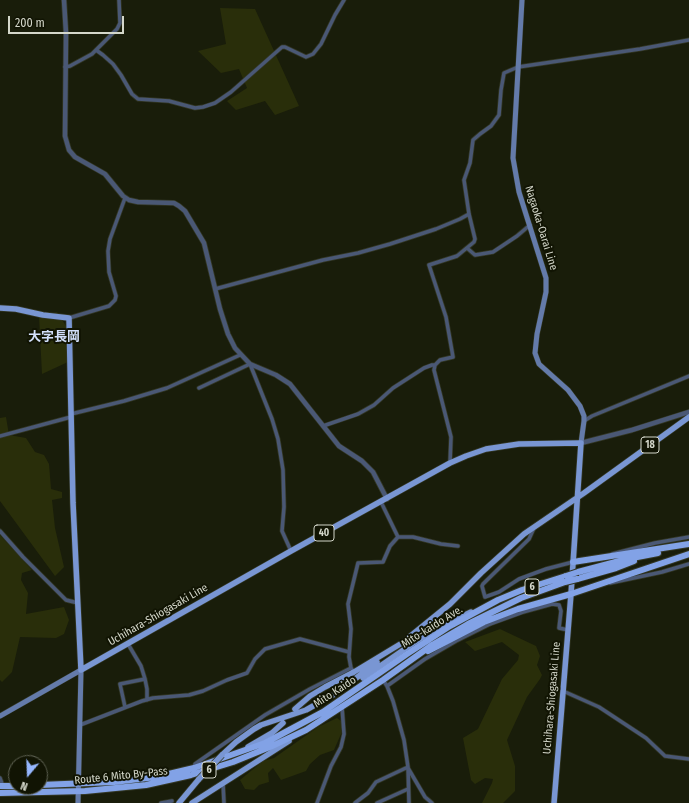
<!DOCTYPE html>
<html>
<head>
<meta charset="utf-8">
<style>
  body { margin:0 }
  #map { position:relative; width:689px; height:803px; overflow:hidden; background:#191d0a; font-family:"Fira Sans Condensed",sans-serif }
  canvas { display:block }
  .north { position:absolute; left:8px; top:755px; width:40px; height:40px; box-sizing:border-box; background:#111403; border:1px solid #5f6253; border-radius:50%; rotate:199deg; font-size:11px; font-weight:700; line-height:16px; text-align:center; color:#d4d7ca }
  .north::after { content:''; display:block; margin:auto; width:14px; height:18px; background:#95b6fd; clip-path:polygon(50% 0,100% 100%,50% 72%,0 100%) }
  .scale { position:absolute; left:8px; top:16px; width:116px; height:18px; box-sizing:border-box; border:2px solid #d4d7ca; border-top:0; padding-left:5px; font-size:12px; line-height:14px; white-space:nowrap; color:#d4d7ca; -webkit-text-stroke:3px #111403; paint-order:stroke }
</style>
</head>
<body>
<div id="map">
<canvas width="689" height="803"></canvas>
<div class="north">N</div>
<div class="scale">200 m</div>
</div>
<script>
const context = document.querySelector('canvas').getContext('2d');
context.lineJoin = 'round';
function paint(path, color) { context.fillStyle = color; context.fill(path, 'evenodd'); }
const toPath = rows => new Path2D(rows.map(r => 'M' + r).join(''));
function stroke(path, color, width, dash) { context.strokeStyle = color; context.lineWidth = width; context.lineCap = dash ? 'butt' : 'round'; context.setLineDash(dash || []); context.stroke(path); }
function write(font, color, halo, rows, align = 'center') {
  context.font = font + ' "Fira Sans Condensed","Noto Sans JP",sans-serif'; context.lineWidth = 4; context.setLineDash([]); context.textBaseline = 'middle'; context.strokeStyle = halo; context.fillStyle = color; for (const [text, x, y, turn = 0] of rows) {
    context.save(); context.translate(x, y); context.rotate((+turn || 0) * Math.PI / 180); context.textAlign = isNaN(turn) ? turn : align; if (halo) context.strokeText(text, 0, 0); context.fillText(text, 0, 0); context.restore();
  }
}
const green = toPath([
  [220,8,255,9,299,106,275,115,265,101,236,110,227,101,247,88,239,69,221,73,198,51,226,44],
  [57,312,66,326,68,362,42,374,39,316],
  [6,417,9,435,26,438,35,452,44,455,49,464,51,489,62,492,62,498,52,500,55,528,64,567,55,576,0,501,0,418],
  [0,535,32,570,22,573,21,580,28,593,26,614,64,607,69,620,64,634,56,638,20,637,12,672,2,682,0,680],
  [500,629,536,646,540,656,537,665,542,675,540,679,527,697,507,740,515,766,515,791,503,803,482,803,492,783,493,779,485,778,475,784,471,780,463,738,478,729,502,679,518,660,519,655,502,642,475,651,465,642],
  [337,718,341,721,341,734,334,750,320,755,310,764,306,771,281,780,273,768,268,773,269,782,259,785,254,790,245,789,240,780,263,761,274,758,318,727]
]);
const minor = toPath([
  [96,50,103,55,113,64,121,75,132,94,138,99,169,101,195,108,203,107,215,103,231,92,282,47,285,47,306,57,313,54,321,44,335,15,344,0],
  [65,67,70,66,92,54,117,29,120,23,119,0],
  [467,248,475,255,493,252,517,236,530,225],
  [215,289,323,260,358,253,390,244,436,229,460,219,469,214],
  [69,318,109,306,115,300,116,296,109,272,108,251,110,239,125,198],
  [435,365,434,370,451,437,450,463],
  [199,388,250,364,272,419,278,439,283,470,284,507,282,531,291,551],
  [71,414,124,401,167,388,240,355],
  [584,421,592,416,689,376],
  [323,426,358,414,374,405,393,388,424,368,432,365,435,365,440,360,453,357,446,317,429,265,457,256,474,242,475,239,469,214,464,180,470,163,473,140,480,134,491,126,499,115,501,90,504,73,518,67,640,49,689,40],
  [0,436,71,417],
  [534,528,529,539,483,584,482,586,485,597,499,592,519,579,546,569,573,562],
  [0,531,23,557,66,600,78,603],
  [398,537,413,537,441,544,458,546],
  [612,554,655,543,689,537],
  [610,583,662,572,689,564],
  [354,672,351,668,349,657,351,629,348,604,358,563,383,562,390,546,398,537,381,502],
  [145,679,147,689,147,700],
  [383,680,387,686,393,701,404,740,408,767,409,803],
  [387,686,425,659,456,641,490,624,523,612,552,604,559,605,561,611,559,628,568,630],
  [563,691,599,707,646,738,665,756,689,759],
  [125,707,120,684,145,679,141,666,128,644],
  [80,725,142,701,153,698,189,695,203,691,227,680,247,673,255,659,265,649,300,639,349,652],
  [194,768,195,764,265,715,310,689,351,668],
  [408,768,425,797,432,803],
  [0,778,3,786],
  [223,783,224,803],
  [161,803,172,801],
  [317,803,331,766,341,747,344,734,342,707],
  [355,803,368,793,376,782,408,767],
  [377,803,408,789]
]);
const tertiary = toPath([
  [64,0,66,33,65,136,69,150,75,157,105,174,123,196,129,200,138,202,174,203,179,206,185,211,204,243,220,309,228,334,235,348,250,364,276,375,290,384,339,446,362,461,373,472,387,499],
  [581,443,632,430,689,412]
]);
const secondary = toPath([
  [522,0,513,158,519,192,546,278,546,292,537,334,535,353,539,364,568,390,580,406,584,416,584,421,581,443],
  [0,716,81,670,78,803]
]);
const primary = toPath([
  [0,308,16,309,43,315,69,318,73,503,81,670,291,551,450,463,466,456,486,449,519,444,581,443,571,594,554,803],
  [363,678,412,644,433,631,471,612],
  [295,709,310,696,325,687,354,672,402,643,450,604,481,573,524,534,584,493,689,417],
  [248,747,272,733,283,723],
  [222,755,236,742,254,729,261,725,306,710,338,692,377,662],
  [179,803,199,779],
  [192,803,289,741]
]);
const trunk = toPath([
  [573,562,689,544],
  [578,572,627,559,658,553],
  [577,579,616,568,634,561],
  [428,651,484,622,518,609,571,594,689,554],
  [40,785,114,782,156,777,194,768,265,743,323,712,407,654,450,626,498,600,522,590,566,576],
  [0,786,16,786],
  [0,793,85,791,146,785,191,775,233,762,270,747,306,730,383,680,432,645,468,624,521,598,565,582]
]);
const primaryBridge = toPath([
  [199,779,222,755]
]);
const trunkBridge = toPath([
  [566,576,578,572],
  [565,582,577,579]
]);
const shields = [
  [650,445,18],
  [324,533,20],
  [532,587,14],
  [209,770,14]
];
const shieldNames = [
  ["18",650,445],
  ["40",324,533],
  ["6",532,587],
  ["6",209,770]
];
const streetNames = [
  ["Nagaoka-Oarai Line",541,228,73],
  ["Uchihara-Shiogasaki Line",158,615,-30],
  ["Mito-kaido Ave.",432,627,-32],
  ["Mito Kaido",335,692,-33],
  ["Uchihara-Shiogasaki Line",552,698,-85],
  ["Route 6 Mito By-Pass",121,776,-6]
];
const quarterNames = [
  ["大字長岡",54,337]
];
paint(green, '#292e0a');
stroke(minor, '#333725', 5);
stroke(tertiary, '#333725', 6);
stroke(secondary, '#333725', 6);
stroke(primary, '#333725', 7);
stroke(trunk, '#333725', 8);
stroke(minor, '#4a5875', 3.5);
stroke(tertiary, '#4a5875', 4.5);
stroke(secondary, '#647baa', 5);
stroke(primary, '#7996d3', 5.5);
stroke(trunk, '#82a2e6', 6);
stroke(primaryBridge, '#333725', 7, []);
stroke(trunkBridge, '#333725', 8, []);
stroke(primaryBridge, '#7996d3', 5.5);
stroke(trunkBridge, '#82a2e6', 6);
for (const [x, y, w] of shields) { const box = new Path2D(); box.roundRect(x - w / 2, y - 8, w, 16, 3); context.fillStyle = '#111403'; context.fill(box); stroke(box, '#d4d7ca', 1); }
write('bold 10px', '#d4d7ca', null, shieldNames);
write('11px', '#d4d7ca', '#111403', streetNames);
write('bold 13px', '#d3e0fb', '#111403', quarterNames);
</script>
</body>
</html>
